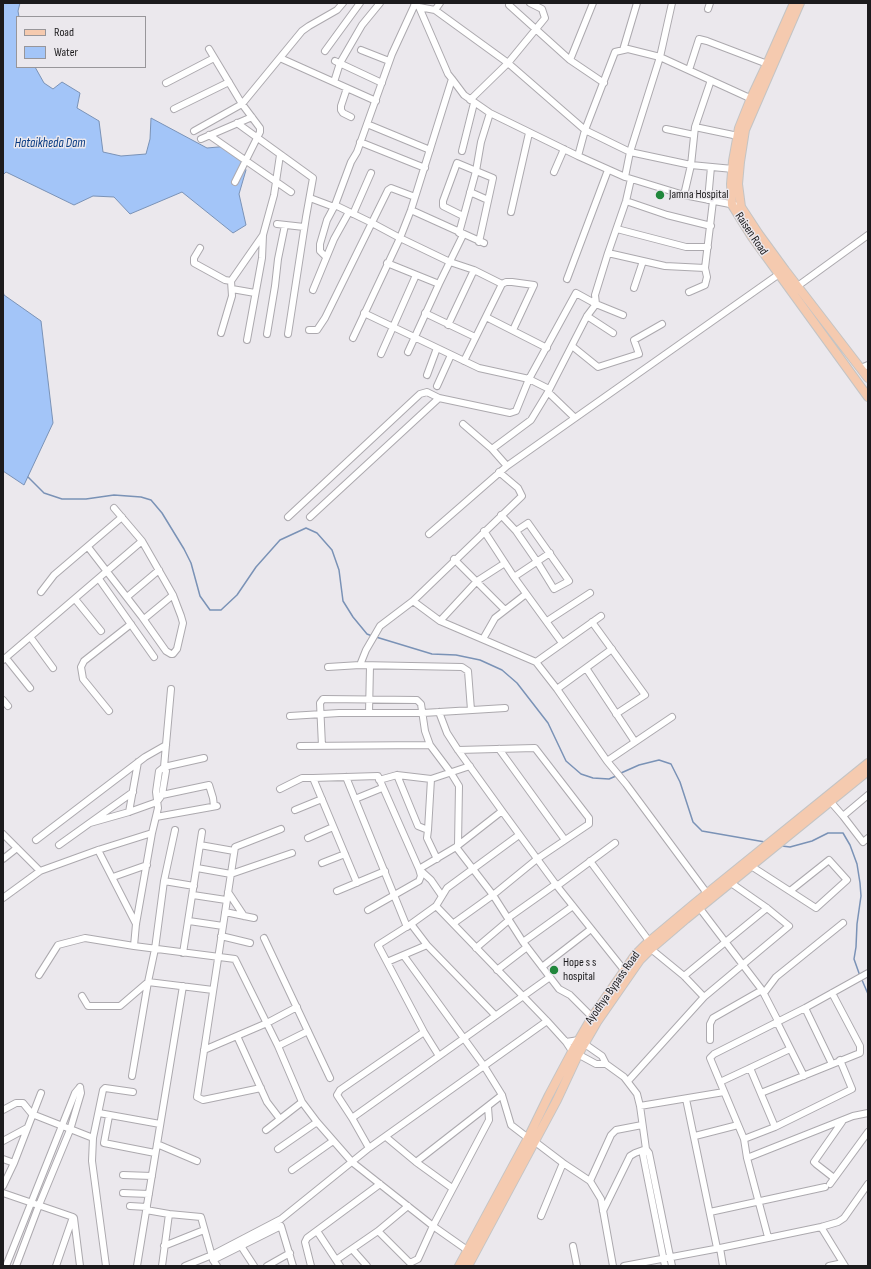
<!DOCTYPE html>
<html>
<head>
<meta charset="utf-8">
<style>
  body { margin:0 }
  #map { position:relative; width:871px; height:1269px; overflow:hidden; background:#ebe8ed; font-family:"Sofia Sans Condensed",sans-serif }
  canvas { display:block }
  .frame { position:absolute; inset:0; border:4px solid #1c1b1d; pointer-events:none }
  .legend { position:absolute; left:16px; top:16px; width:130px; height:52px; box-sizing:border-box; background:#ebe8ed; border:1px solid #98969a; margin:0; padding:5px 7px; list-style:none; font-size:12px; color:#1c1b1d }
  .legend li { display:flex; align-items:center; gap:8px; height:20px }
  .legend b { width:20px; border:1px solid #98969a }
</style>
</head>
<body>
<div id="map">
<canvas width="871" height="1269"></canvas>
<div class="frame"></div>
<ul class="legend">
<li><b style="height:5px;background:#f5caaf"></b>Road</li>
<li><b style="height:11px;background:#a3c5f8"></b>Water</li>
</ul>
</div>
<script>
const context = document.querySelector('canvas').getContext('2d');
context.lineJoin = 'round';
function paint(path, color) { context.fillStyle = color; context.fill(path, 'evenodd'); }
const toPath = rows => new Path2D(rows.map(r => 'M' + r).join(''));
function stroke(path, color, width, dash) { context.strokeStyle = color; context.lineWidth = width; context.lineCap = dash ? 'butt' : 'round'; context.setLineDash(dash || []); context.stroke(path); }
function write(font, color, halo, rows, align = 'center') {
  context.font = font + ' "Sofia Sans Condensed",sans-serif'; context.lineWidth = 3; context.setLineDash([]); context.textBaseline = 'middle'; context.strokeStyle = halo; context.fillStyle = color; for (const [text, x, y, turn = 0] of rows) {
    context.save(); context.translate(x, y); context.rotate((+turn || 0) * Math.PI / 180); context.textAlign = isNaN(turn) ? turn : align; if (halo) context.strokeText(text, 0, 0); context.fillText(text, 0, 0); context.restore();
  }
}
const water = toPath([
  [3,3,20,3,18,11,19,17,17,17,17,67,35,67,44,83,53,89,62,82,80,93,77,108,99,121,103,152,121,156,146,154,150,139,151,118,207,148,229,146,236,151,246,170,239,194,246,225,233,233,182,192,130,214,114,197,93,196,74,205,6,172,3,175,3,3],
  [3,291,4,295,41,321,53,423,24,485,3,471,3,291]
]);
const stream = toPath([
  [28,477,44,493,62,499,86,499,114,495,141,497,151,500,162,513,184,549,191,563,200,596,210,610,221,610,237,595,256,567,280,540,306,528,317,533,332,550,339,570,343,601,353,617,367,634,372,636],
  [376,637,432,654,456,655,480,660,502,670,517,683,548,723,566,761,581,774,593,778,609,779,616,776],
  [621,773,639,765,659,760,671,764,680,782,693,822,702,831,765,842],
  [782,846,790,847,812,841,828,833,843,833,850,845,857,864,860,883,861,896,857,924,856,947,854,959,860,976],
  [862,980,868,994],
  [868,1037,868,1048]
]);
const minor = toPath([
  [414,3,419,7,448,74,452,79,464,95,490,113,578,156,625,177,684,195,735,205],
  [440,3,435,10,508,63,585,130,630,152,691,165,733,169],
  [510,3,509,5,570,60,604,83],
  [415,4,392,54,357,152,351,162,335,205,372,223,400,238,450,262,474,270,502,284,464,361],
  [419,7,435,10],
  [708,9,710,3],
  [209,49,242,104,260,128,260,132,235,182],
  [361,50,389,61],
  [623,50,637,3],
  [325,51,360,3],
  [280,58,376,101],
  [570,60,593,3],
  [335,61,382,83],
  [689,70,699,39,707,41,770,65],
  [334,82,340,63,362,25,380,3],
  [166,83,214,58],
  [347,88,341,106,341,110,343,113,351,117],
  [470,100,508,63,545,18,542,9,530,3],
  [174,109,229,82],
  [237,123,313,178,306,217,288,334],
  [367,124,430,150],
  [695,127,738,136],
  [666,129,694,135],
  [194,131,242,104,302,31,309,26,337,10,343,3],
  [209,135,291,192],
  [201,139,252,117],
  [360,142,425,168],
  [462,151,474,103],
  [578,156,585,130,615,52,628,49,660,57,754,100],
  [554,172,564,149],
  [625,177,630,152,660,57,672,3],
  [470,192,488,200],
  [684,195,691,165,695,127,711,80],
  [310,198,334,207],
  [708,200,711,167],
  [626,201,667,215,711,226],
  [411,210,484,243],
  [511,212,529,133],
  [353,214,371,173],
  [463,216,443,206,443,201,457,163,493,178,479,242],
  [277,224,304,227],
  [617,229,686,247,708,247],
  [459,233,476,171,481,142,490,113],
  [200,248,194,258,194,263,225,280,231,281,263,235],
  [608,253,665,266,705,268],
  [326,257,320,251,320,244,327,220,335,205],
  [387,263,439,284],
  [567,279,608,170],
  [502,284,506,282,512,282,534,285,513,330],
  [634,288,643,261],
  [795,288,868,235],
  [232,289,255,293],
  [313,290,334,239,349,212],
  [689,292,705,285,707,277,705,268,713,201],
  [364,313,479,368,529,379,549,389],
  [425,313,475,337],
  [587,316,613,333],
  [486,317,547,348],
  [448,325,474,270],
  [309,330,317,330,325,318,388,190,391,188,415,197],
  [221,333,232,296,231,281],
  [267,334,275,286,278,259,285,225],
  [353,338,400,238,411,210,452,79],
  [247,340,262,258,263,235,274,195,280,155],
  [572,346,598,367,639,354,634,340,662,324],
  [408,352,439,284,463,235],
  [381,354,416,275],
  [861,368,868,365],
  [427,375,437,348],
  [437,386,451,355],
  [548,392,575,418],
  [463,424,492,449,507,466],
  [492,449,531,420,548,392,587,316,596,304,595,295,608,253,626,201,631,179],
  [501,515,516,531,538,563,554,589,569,581,528,523,516,531],
  [288,517,420,394,427,392,439,398,510,413,516,411,529,379,576,293,596,304,623,315],
  [310,517,439,398],
  [484,531,514,577,562,643],
  [429,534,507,466,782,272],
  [88,547,142,617,166,651,171,654,173,654,177,649,183,623,181,616,173,595,142,541],
  [454,559,505,610],
  [514,577,550,553],
  [99,579,154,657],
  [41,592,54,575,122,517],
  [127,597,159,570],
  [75,599,101,631],
  [413,601,440,621,536,662,557,689,607,761,626,784,709,896],
  [144,619,173,595],
  [440,621,477,581,505,563],
  [547,621,590,593],
  [592,622,645,695,616,714],
  [31,638,53,668],
  [483,639,495,618,526,594],
  [6,658,30,688],
  [3,660,142,541,114,508],
  [536,662,601,616],
  [360,665,366,650,380,626,413,601,522,496,518,488,499,472],
  [328,667,360,665,462,667,468,671,471,710],
  [586,668,635,742],
  [557,689,612,649],
  [3,700,8,706],
  [109,711,83,679,81,667,84,661,131,624],
  [439,712,447,733,458,750,502,811,557,886,624,970,627,972],
  [369,713,370,666],
  [290,716,339,713,423,713,505,708],
  [300,746,430,745],
  [322,746,320,703,323,699,417,700,421,704,425,731,430,745,451,773,459,786,458,845],
  [499,749,565,840],
  [607,761,672,717],
  [397,775,418,826,428,830],
  [346,777,407,927],
  [431,779,428,830,427,838,437,859],
  [379,780,397,775,431,779,470,766],
  [280,789,302,778,313,778],
  [162,795,209,785,213,798,214,806],
  [355,799,382,788],
  [830,801,843,816,863,842,868,838],
  [295,810,322,799],
  [129,812,138,762],
  [843,816,868,795],
  [156,817,217,806],
  [90,823,129,812,157,802,162,795,166,771,164,767,171,689],
  [152,833,158,808,156,792,159,771,164,767,204,758],
  [3,834,40,871],
  [308,838,333,827],
  [36,840,145,757,166,745],
  [59,845,133,792],
  [200,845,234,851],
  [456,847,493,895,523,942,559,989,570,995,592,1017],
  [98,850,136,924],
  [3,859,17,848],
  [590,861,649,941],
  [322,863,345,854],
  [751,866,816,908,847,880,829,860,790,891],
  [197,868,231,874,292,853],
  [420,870,431,880,442,896],
  [113,877,147,865],
  [164,881,194,886],
  [357,883,313,778,378,776,419,869,456,847,502,811],
  [557,886,615,843],
  [337,891,385,871],
  [228,892,244,916],
  [193,895,226,900],
  [3,898,40,871,98,850,152,833,136,924,134,946],
  [436,906,447,888,519,835],
  [698,906,762,990,778,1021],
  [368,910,419,881,421,876,419,869],
  [225,912,254,918],
  [508,918,556,884],
  [189,921,223,926],
  [454,923,493,895,537,859,589,824,589,818,535,748,458,750],
  [411,924,427,945,495,1015],
  [221,936,250,943],
  [264,938,330,1078],
  [523,942,573,906],
  [476,948,509,920],
  [651,949,684,976,704,997],
  [183,953,202,832],
  [404,956,484,1066,502,1095,511,1125,528,1138],
  [387,962,427,945],
  [542,967,591,929],
  [497,970,527,947],
  [39,975,58,945,85,938,134,946,235,959,278,1046,302,1102,317,1122,352,1162,433,1226,470,1252],
  [684,976,767,908],
  [764,993,776,977,843,923],
  [82,996,88,1006,120,1006,148,982,213,990],
  [805,1008,832,1064],
  [777,1022,804,1076],
  [237,1036,267,1102,280,1119],
  [710,1040,710,1024,713,1018,762,990],
  [566,1042,579,1040,602,1056,606,1064,624,1077,637,1094,640,1106,646,1149,649,1153,672,1266],
  [278,1046,308,1031],
  [204,1050,267,1023,297,1007],
  [439,1056,424,1032,378,945,411,924,436,906,547,1021,566,1042,572,1051,596,1064,606,1064],
  [750,1068,775,1127],
  [132,1076,148,982,155,949,164,881,175,830],
  [628,1081,704,997,789,926,767,908,731,883],
  [720,1082,750,1068,790,1049],
  [261,1088,203,1100,197,1097,235,847,281,829],
  [761,1093,860,1053,860,1046,832,993],
  [686,1099,717,1248],
  [640,1106,724,1092],
  [3,1110,16,1103,23,1103,32,1114,93,1138],
  [99,1113,160,1124],
  [109,1116,104,1143,155,1153],
  [352,1118,550,977],
  [266,1130,302,1102],
  [695,1136,738,1125],
  [386,1137,416,1162,452,1188],
  [744,1139,775,1127,852,1089,840,1060],
  [3,1141,27,1128],
  [534,1141,563,1163,590,1181,601,1199,613,1266],
  [157,1144,197,1161],
  [369,1148,352,1118,337,1095,340,1090,424,1032],
  [278,1149,317,1122],
  [646,1149,643,1155,665,1266],
  [747,1158,853,1116,868,1113],
  [3,1159,14,1163],
  [416,1162,502,1095],
  [292,1170,333,1141],
  [123,1175,152,1176],
  [834,1178,816,1164,814,1162,842,1122],
  [590,1181,611,1135,616,1130,642,1125],
  [830,1184,868,1132],
  [3,1186,14,1163,41,1093],
  [3,1193,73,1217,56,1266],
  [123,1193,149,1194],
  [130,1206,147,1207],
  [146,1210,169,1214],
  [603,1211,630,1156,635,1153,646,1149],
  [710,1212,825,1187],
  [541,1216,563,1163],
  [74,1218,80,1266],
  [821,1227,845,1266],
  [317,1231,340,1266],
  [378,1231,410,1263,418,1259,433,1226,489,1120,488,1107],
  [768,1237,747,1158,744,1139,710,1058,714,1054,805,1008,868,973],
  [164,1246,204,1230],
  [241,1246,254,1266],
  [573,1246,577,1266],
  [720,1248,723,1266],
  [352,1249,367,1266],
  [336,1260,378,1231,408,1206],
  [6,1266,75,1093,80,1087],
  [16,1266,39,1205,70,1130,81,1093,80,1087],
  [106,1266,92,1161,93,1138,103,1090,105,1088,133,1092],
  [137,1266,183,986],
  [162,1266,169,1214,201,1217,213,1260],
  [185,1266,212,1255,281,1219,369,1148,547,1021],
  [217,1266,213,1260,281,1226,293,1266],
  [267,1266,290,1253],
  [311,1266,305,1242,307,1238,380,1184],
  [624,1266,720,1248,821,1227,838,1222,844,1218,868,1184],
  [829,1266,843,1263]
]);
const major = toPath([
  [794,3,767,64,751,98,739,128,733,161,731,184,732,205,752,237,868,397],
  [800,3,745,130,740,162,738,184,741,207,758,233,785,270,868,378],
  [459,1266,528,1138,549,1095,574,1048,592,1017,635,955,646,944,695,903,868,763],
  [468,1266,557,1100,578,1055,597,1022,640,960,651,949,686,919,868,771]
]);
const markers = [
  [660,195,5,"#21873c"],
  [554,970,5,"#21873c"]
];
const poiNames = [
  ["Jamna Hospital",669,195],
  ["Hope s s",563,963],
  ["hospital",563,977]
];
const streetNames = [
  ["Raisen Road",751,234,56],
  ["Ayodhya Bypass Road",613,988,-55]
];
const waterNames = [
  ["Hataikheda Dam",50,144]
];
paint(water, '#a3c5f8');
stroke(water, '#7a92b6', 1);
stroke(stream, '#7a92b6', 1.5);
stroke(minor, '#aca9ae', 8);
stroke(major, '#c4c4c4', 10);
stroke(minor, '#fff', 6);
stroke(major, '#f5caaf', 8);
for (const [x, y, r, color] of markers) { const dot = new Path2D(); dot.arc(x, y, r, 0, 2 * Math.PI); context.fillStyle = color; context.fill(dot); stroke(dot, '#ebe8ed', 1.5); }
write('12px', '#1c1b1d', '#ebe8ed', poiNames, 'left');
write('12px', '#1c1b1d', '#ebe8ed', streetNames);
write('italic 13px', '#073a82', '#ebe8ed', waterNames);
</script>
</body>
</html>
